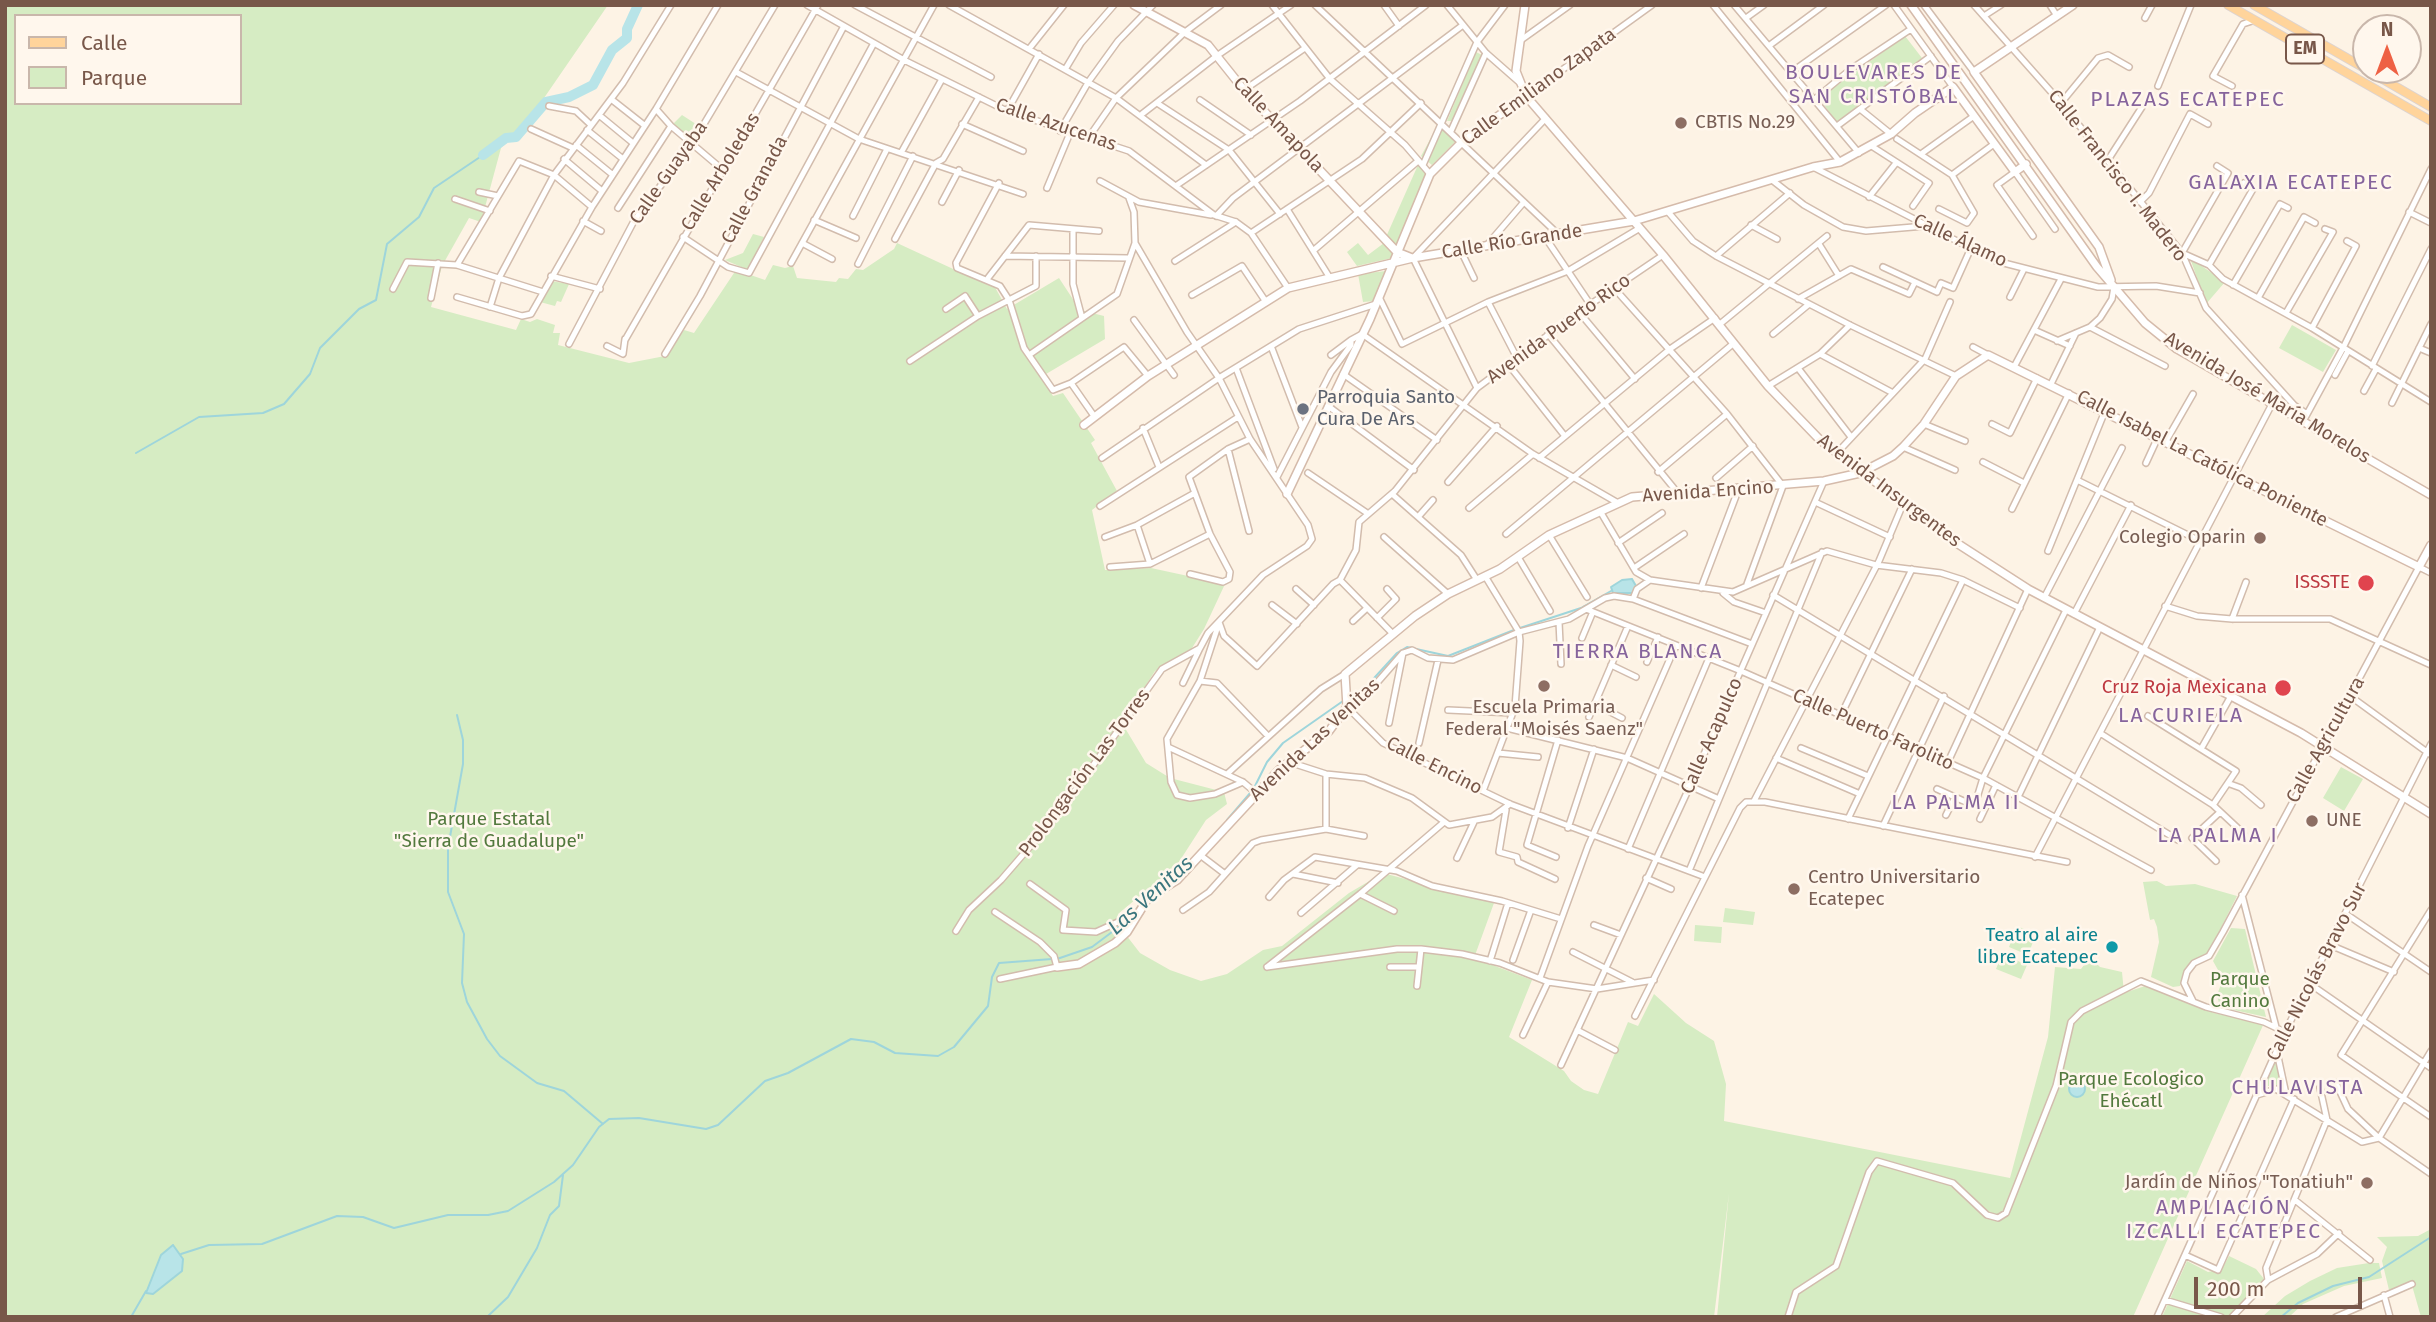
<!DOCTYPE html>
<html>
<head>
<meta charset="utf-8">
<style>
  body { margin:0 }
  #map { position:relative; width:2436px; height:1322px; overflow:hidden; background:#fdf3e5; font-family:"Fira Sans",sans-serif }
  canvas { display:block }
  .frame { position:absolute; inset:0; border:7px solid #785749; pointer-events:none }
  .legend { position:absolute; left:14px; top:14px; width:228px; height:91px; box-sizing:border-box; background:#fff7ed; border:2px solid #c9b7ab; margin:0; padding:9px 12px; list-style:none; font-size:21px; color:#785749 }
  .legend li { display:flex; align-items:center; gap:14px; height:35px }
  .legend b { width:35px; border:2px solid #c9b7ab }
  .north { position:absolute; left:2352px; top:14px; width:70px; height:70px; box-sizing:border-box; background:#fff7ed; border:2px solid #c9b7ab; border-radius:50%; rotate:0deg; font-size:19px; font-weight:700; line-height:28px; text-align:center; color:#785749 }
  .north::after { content:''; display:block; margin:auto; width:24px; height:32px; background:#ee6144; clip-path:polygon(50% 0,100% 100%,50% 72%,0 100%) }
  .scale { position:absolute; left:2194px; top:1277px; width:168px; height:32px; box-sizing:border-box; border:4px solid #785749; border-top:0; padding-left:9px; font-size:21px; line-height:24px; white-space:nowrap; color:#785749; -webkit-text-stroke:5px #fff7ed; paint-order:stroke }
</style>
</head>
<body>
<div id="map">
<canvas width="2436" height="1322"></canvas>
<div class="frame"></div>
<ul class="legend">
<li><b style="height:9px;background:#ffd49b"></b>Calle</li>
<li><b style="height:19px;background:#d6ecc3"></b>Parque</li>
</ul>
<div class="north">N</div>
<div class="scale">200 m</div>
</div>
<script>
const context = document.querySelector('canvas').getContext('2d');
context.lineJoin = 'round';
function paint(path, color) { context.fillStyle = color; context.fill(path, 'evenodd'); }
const toPath = rows => new Path2D(rows.map(r => 'M' + r).join(''));
function stroke(path, color, width, dash) { context.strokeStyle = color; context.lineWidth = width; context.lineCap = dash ? 'butt' : 'round'; context.setLineDash(dash || []); context.stroke(path); }
function write(font, color, halo, rows, align = 'center') {
  context.font = font + ' "Fira Sans",sans-serif'; context.lineWidth = 5; context.setLineDash([]); context.textBaseline = 'middle'; context.strokeStyle = halo; context.fillStyle = color; for (const [text, x, y, turn = 0] of rows) {
    context.save(); context.translate(x, y); context.rotate((+turn || 0) * Math.PI / 180); context.textAlign = isNaN(turn) ? turn : align; if (halo) context.strokeText(text, 0, 0); context.fillText(text, 0, 0); context.restore();
  }
}
const green = toPath([
  [5,5,608,5,544,98,501,148,481,222,469,218,442,266,431,307,516,330,521,319,530,322,537,319,555,325,553,333,560,333,558,345,629,363,665,356,684,330,694,333,736,270,765,280,773,265,785,268,793,266,797,278,836,282,839,278,848,279,856,269,863,270,894,249,897,243,977,280,991,280,1007,309,1059,278,1080,310,1104,316,1105,339,1041,377,1053,396,1063,393,1095,440,1091,443,1117,491,1092,510,1105,570,1151,568,1225,584,1204,629,1187,656,1155,671,1126,716,1125,728,1146,763,1170,778,1224,792,1227,804,1206,820,1177,865,1118,914,1123,931,1140,953,1170,970,1201,981,1227,974,1263,950,1282,946,1349,893,1383,873,1494,903,1474,958,1532,980,1509,1037,1564,1071,1571,1081,1584,1090,1598,1094,1628,1022,1638,1026,1654,994,1686,1023,1714,1041,1726,1084,1724,1121,2010,1178,2048,1037,2055,967,2081,969,2090,957,2100,967,2122,972,2124,993,2148,985,2214,1013,2264,1023,2133,1317,1717,1317,1729,1193,1714,1317,5,1317],
  [16,16,240,16,240,103,16,103],
  [1905,36,1922,58,1837,123,1819,98],
  [1476,52,1482,55,1452,121,1447,121],
  [682,115,699,126,691,141,672,125],
  [1438,125,1455,142,1432,165,1421,156],
  [1418,165,1427,173,1399,247,1386,237],
  [753,234,764,237,748,270,725,260,743,253],
  [1358,243,1368,255,1384,243,1393,253,1392,258,1357,266,1347,252],
  [2190,258,2225,282,2206,304],
  [1386,271,1375,301,1363,302,1358,274],
  [551,281,569,284,561,302,557,301,555,306,540,302],
  [2292,325,2336,350,2323,372,2279,348],
  [2341,767,2363,779,2344,811,2323,798],
  [2157,881,2166,886,2195,884,2237,896,2208,954,2186,967,2180,986,2173,987,2151,977,2159,942,2157,927,2154,919,2150,920,2143,882],
  [1725,908,1755,912,1753,925,1723,922],
  [1695,925,1722,927,1721,943,1694,941],
  [2017,926,2036,934,2028,955,2009,947],
  [2231,928,2245,929,2266,1017,2220,1007,2217,995,2223,979,2213,961],
  [2002,954,2027,965,2021,979,1996,969],
  [2275,1059,2281,1086,2263,1086],
  [2431,1229,2431,1317,2421,1317,2411,1282,2389,1290,2382,1261,2387,1247,2377,1237,2418,1236],
  [2229,1256,2256,1269,2264,1279,2230,1317,2162,1317,2187,1261,2208,1272,2222,1269],
  [2369,1263,2379,1263,2382,1278,2344,1286,2303,1304,2289,1317,2262,1317,2285,1296,2310,1281,2337,1268]
]);
const water = toPath([
  [1632,579,1636,586,1633,593,1613,593,1611,587,1622,580,1632,579],
  '2069 1089a8 8 0 1 1 16 0a8 8 0 1 1-16 0Z',
  [173,1245,183,1259,182,1271,153,1294,146,1293,161,1255,173,1245]
]);
const stream = toPath([
  [136,453,199,417,263,413,284,404,310,374,320,348,359,309,376,300,387,244,419,217,434,188,483,155],
  [1520,628,1581,608,1611,591],
  [1348,698,1365,688,1397,653,1407,647,1448,656,1514,630],
  [457,715,463,740,463,764,448,848,448,892,464,934,462,983,467,1002,487,1039,500,1056,537,1083,564,1091,603,1124],
  [1254,788,1267,762,1283,743,1343,701],
  [1227,820,1251,792],
  [1151,892,1179,873],
  [1134,913,1144,898],
  [1057,959,1092,947,1128,920],
  [181,1254,209,1245,262,1244,337,1216,363,1217,394,1228,448,1215,488,1215,508,1211,554,1182,573,1165,599,1127,609,1119,639,1118,706,1129,718,1125,765,1081,788,1073,851,1039,874,1042,895,1053,938,1056,954,1047,988,1006,992,977,999,963,1052,959],
  [131,1317,146,1291],
  [487,1317,508,1297,537,1248,550,1215,559,1206,563,1175],
  [2281,1317,2298,1303,2333,1286,2369,1277,2431,1237]
]);
const river = toPath([
  [483,155,506,138,516,137,546,102,569,97,593,85,612,50,627,38,627,29,638,5]
]);
const street = toPath([
  [807,5,904,60,1007,111,1129,151,1214,215,1236,222,1251,233,1288,288],
  [855,5,991,77],
  [949,5,1116,98,1206,165],
  [1272,5,1330,79,1405,145,1430,174],
  [1315,5,1559,235],
  [1384,5,1399,26],
  [1447,5,1486,53,1519,82],
  [1713,5,1840,162],
  [1894,5,1953,87],
  [1924,5,1974,72],
  [1974,5,2061,103,2182,253,2206,308,2294,405,2307,414],
  [2050,5,2057,16],
  [1735,6,1859,153],
  [1984,16,2001,5],
  [1746,18,1764,5],
  [2145,18,2152,5],
  [1521,40,1570,5],
  [1770,45,1824,5],
  [1029,49,1064,5],
  [1066,68,1081,43,1114,5],
  [1793,71,1886,5],
  [736,72,859,139,1023,194],
  [2158,86,2191,5],
  [2232,86,2213,76,2243,24,2252,21],
  [1244,90,1305,48],
  [1526,96,1652,5],
  [611,99,644,125],
  [1815,99,1851,69,1911,29],
  [1200,100,1251,135],
  [1157,103,1229,150,1280,214],
  [2061,103,2098,58,2108,55,2129,67],
  [549,106,576,111,591,125],
  [656,109,671,126,723,170],
  [1860,109,1891,134],
  [1007,111,1039,54],
  [1142,114,1218,55,1291,5],
  [599,115,633,143],
  [962,124,1023,151],
  [1837,126,1931,56],
  [531,129,573,148],
  [587,130,623,159],
  [1060,131,1089,81,1118,41,1153,5],
  [1451,131,1486,53],
  [1089,137,1116,98,1185,32,1221,5],
  [1897,139,1952,175,1974,213,1967,223,1939,209],
  [576,145,613,175],
  [1873,147,1929,183,1913,206],
  [901,153,942,79],
  [1921,154,1974,116],
  [564,159,602,191],
  [2108,160,2142,107],
  [1423,165,1477,42,1505,5],
  [2217,166,2228,173,2182,253,2209,265,2223,279,2312,328,2431,402],
  [1813,167,1996,261,2098,287,2156,286,2200,293],
  [1952,175,1994,144],
  [1772,180,1804,205,1843,227,1866,231,1925,226],
  [1100,181,1139,202,1211,215],
  [999,183,956,263,957,268,1000,286,1009,300,1024,348,1053,390,1071,383,1124,347,1148,376],
  [1177,185,1300,101,1426,5],
  [1047,188,1070,133],
  [479,192,498,196],
  [1869,197,1896,163],
  [455,199,490,211],
  [942,202,959,170],
  [2140,202,2149,193,2190,114,2208,124],
  [618,208,671,126],
  [1287,209,1330,278],
  [2409,212,2431,223],
  [1669,213,1693,241,1716,256,1850,325,1956,376],
  [853,216,887,149],
  [1216,216,1233,198,1463,25],
  [814,220,856,238],
  [583,221,601,231],
  [1751,225,1777,239],
  [1073,230,1073,284,1082,318],
  [1251,233,1362,159,1421,103],
  [2033,236,1997,185,2015,172,2055,229],
  [683,237,728,267,749,273,874,43],
  [1545,237,1590,304],
  [895,239,936,163,943,159,979,97],
  [802,243,832,259],
  [1819,244,1839,276],
  [1487,245,1524,202],
  [1314,250,1418,161],
  [1461,251,1474,278],
  [1005,256,1128,258],
  [1716,256,1790,193],
  [1175,261,1236,222],
  [791,263,934,5],
  [858,264,913,156],
  [457,265,519,161,554,175,592,207],
  [2209,265,2253,189,2244,183],
  [1883,267,1937,292,1941,283,1953,288,1971,248],
  [551,276,600,289],
  [988,278,1029,225,1099,231],
  [2233,285,2280,204,2288,208],
  [1614,288,1727,414,1783,486,1747,584],
  [393,289,407,262,457,265,543,292],
  [1192,295,1242,266,1266,302],
  [457,297,522,316,531,314,592,207,656,109,718,5],
  [1379,297,1402,344,1488,302,1568,271,1640,228],
  [2010,297,2024,269],
  [431,298,438,263],
  [2258,298,2304,217,2315,223],
  [1798,299,1851,269,1909,294,1915,282],
  [1488,302,1517,358],
  [490,307,499,278,554,175,623,83,671,5],
  [946,309,965,296,978,316],
  [1579,312,1635,379],
  [2286,313,2333,232,2325,229],
  [1134,320,1174,375],
  [1720,324,1827,236],
  [2090,327,2165,366],
  [2312,328,2356,246,2347,241],
  [2034,330,2070,346],
  [1548,334,1677,492],
  [1773,334,1808,305],
  [625,340,818,5],
  [2057,341,2090,327,2100,318,2112,299,2114,287],
  [569,344,634,221,692,144,775,5],
  [607,346,623,354,625,339],
  [1271,346,1302,427],
  [1973,347,1988,355],
  [2419,348,2431,353],
  [665,354,700,296,844,26],
  [1820,354,1893,393],
  [1029,355,1117,294,1135,243],
  [1331,355,1351,340],
  [910,361,978,316,1036,286,1036,256],
  [1508,364,1564,435],
  [2372,366,2431,249],
  [2014,367,2061,279],
  [1236,368,1274,469],
  [1798,368,1851,437],
  [1343,374,1437,440],
  [2335,375,2348,351],
  [1071,383,1094,416],
  [2051,384,2076,333],
  [1768,386,1820,354,1850,325],
  [1477,388,1413,258,1546,118],
  [2364,391,2376,369],
  [2392,403,2431,324],
  [1328,406,1414,470],
  [2306,416,2343,348,2431,169],
  [1924,424,1965,441],
  [1992,424,2010,433,2037,378],
  [1143,428,1159,467],
  [2166,441,2193,394],
  [1903,447,1955,470],
  [1228,449,1249,531],
  [1836,454,1925,359,1950,302],
  [1102,458,1219,378,1299,329,1376,304],
  [1539,458,1670,349,1715,318],
  [1983,462,2024,483],
  [2146,463,2158,437],
  [1658,472,1727,414],
  [1308,473,1367,513],
  [1277,477,1331,372,1351,345,1351,340,1362,334,1533,454,1618,503],
  [1716,478,1753,446],
  [2077,480,2200,541],
  [1448,482,1497,426],
  [1392,494,1461,555,1477,580],
  [1815,502,1890,537],
  [1100,506,1238,417],
  [1469,508,1533,454],
  [2012,509,2069,393],
  [1600,511,1636,572,1650,580],
  [1418,517,1433,500],
  [1137,525,1150,564],
  [1506,534,1734,343],
  [1549,535,1587,597],
  [1105,537,1137,525,1193,494],
  [1384,537,1448,594],
  [1618,543,1662,513],
  [2048,551,2105,411],
  [1518,557,1550,611],
  [1110,567,1150,564,1210,534],
  [1634,568,1684,534],
  [1190,574,1223,582,1229,579,1230,572,1210,534,1189,477,1228,449,1250,439],
  [1340,580,1393,634],
  [1701,588,1739,488],
  [1296,589,1314,605],
  [1723,593,1734,602,1766,613],
  [1773,595,2178,840],
  [2044,598,2122,448],
  [1633,599,1637,589,1650,580,1733,592,1827,551,1876,565,1941,573,1963,580,2020,608],
  [1272,605,1297,624],
  [2165,606,2197,616,2232,619,2330,619,2431,665],
  [1586,609,1741,671,1983,778,2151,870],
  [2074,614,2131,505],
  [1377,618,1396,599,1387,589],
  [2232,619,2246,582],
  [1353,621,1367,608],
  [1219,622,1224,636,1257,666,1333,584,1340,580,1356,550,1359,522,1395,491,1477,388,1579,312,1663,255],
  [1559,622,1561,664],
  [1218,626,1200,681,1167,739,1171,782,1177,795,1190,798,1215,794,1243,782],
  [1582,638,1592,614],
  [1647,662,1658,637],
  [1611,665,1636,677],
  [1200,681,1217,683,1268,736],
  [1183,683,1200,648],
  [2350,696,2431,755],
  [1595,704,1622,718],
  [1448,710,1513,713],
  [1841,715,1912,569],
  [2148,716,2236,771,2213,805],
  [1589,717,1628,626],
  [1389,723,1403,653],
  [1507,728,1627,758,1719,799],
  [2100,733,2213,805,2243,833],
  [1419,743,1438,660],
  [1168,747,1243,782,1256,793],
  [1801,748,1868,776],
  [2201,749,2231,696],
  [1498,753,1538,757],
  [1776,758,1860,794],
  [1289,762,1326,774,1365,778,1412,798,1449,825,1492,817,1510,804],
  [1948,762,2028,589],
  [1227,774,1321,689,1345,674],
  [1326,774,1326,829],
  [2230,784,2241,788,2261,805],
  [1937,789,1968,803,1976,801,1983,778,2066,610],
  [1483,791,1515,707,1520,641,1519,632,1485,576],
  [2018,797,2100,627],
  [1754,801,1879,561,1903,504],
  [1506,810,1499,852,1517,857,1518,862,1555,879],
  [1946,815,1955,797],
  [1848,819,1963,580],
  [1980,819,1996,785],
  [1883,826,1944,696],
  [1568,828,1594,749],
  [1628,849,1709,658],
  [1200,855,1225,874],
  [1556,857,1527,845,1558,740],
  [2035,857,2272,404],
  [1457,858,1474,822],
  [2216,861,2192,838,2219,813],
  [1689,871,1822,552],
  [1293,874,1338,883],
  [1705,877,1510,804,1383,743,1347,707,1375,685,1403,653,1412,650,1428,658,1453,660,1519,632,1569,619,1605,598,1614,596,1633,599,1752,644],
  [1646,878,1671,889],
  [1030,884,1066,910,1063,930,1096,932,1140,912],
  [1360,894,1394,911],
  [2242,895,2276,1027],
  [1269,897,1284,880,1315,857,1397,871,1432,886,1502,901,1561,919],
  [1183,910,1209,892,1253,843,1261,840,1326,829,1364,836],
  [2431,910,2341,1055,2431,1117],
  [995,912,1040,942,1054,956,1057,967,1000,979],
  [1301,913,1357,865],
  [2346,914,2431,972],
  [1594,925,1621,935],
  [956,931,969,910,1001,880,1059,813,1162,669,1200,648,1208,633,1263,575,1307,546,1312,539,1308,525,1250,439,1219,378,1187,332,1135,243,1134,212,1129,198],
  [2330,945,2394,972],
  [1573,952,1632,982],
  [1513,960,1531,910],
  [1490,961,1508,903],
  [1267,967,1397,949,1421,949,1462,954,1500,963,1548,982,1597,989,1654,980],
  [1267,967,1360,894,1443,823],
  [1390,967,1419,967],
  [1540,978,1588,846,1676,645],
  [2310,984,2431,1068],
  [1417,986,1421,949],
  [2193,1001,2184,983,2187,972,2194,963,2209,956,2223,932,2419,567,2431,573],
  [1635,1016,1740,808,1746,802,1765,802,2067,862],
  [1577,1030,1615,1050],
  [1523,1035,1548,982],
  [2277,1052,2286,1094],
  [1561,1065,1690,786,1824,481],
  [2336,1083,2348,1109,2379,1138,2431,1174],
  [2257,1095,2276,1089,2362,1142,2379,1138],
  [2379,1138,2431,1051],
  [2295,1200,2370,1260],
  [2185,1255,2218,1270,2294,1099],
  [2268,1280,2266,1268,2327,1120,2320,1088],
  [2384,1295,2390,1317],
  [2165,1300,2221,1317],
  [1788,1317,1796,1292,1836,1266,1869,1172,1877,1161,1953,1183,1987,1215,1998,1218,2006,1213,2056,1086,2071,1022,2082,1011,2141,981,2206,1007,2264,1022,2285,1032],
  [2157,1317,2285,1032,2431,744],
  [2232,1317,2268,1280,2317,1254,2339,1233],
  [2336,1317,2412,1284]
]);
const secondary = toPath([
  [1134,5,1208,45,1244,90,1397,252,1412,258],
  [1525,5,1516,71,1526,96,1663,255,1768,386,1820,440,1952,540,2028,589,2301,733,2431,814],
  [1911,5,2097,267,2145,323,2177,349,2431,495],
  [2073,5,1974,72,2099,247,2111,280],
  [1084,425,1148,376,1288,288,1413,258,1634,221,1813,167,1840,162,1891,134,1915,113,1953,87,2015,172,2026,164],
  [1287,494,1370,319,1430,174,1462,142,1526,96],
  [1057,967,1079,964,1115,943,1127,932,1148,898,1177,880,1279,770,1329,731,1347,707,1345,674,1415,616,1448,594,1500,569,1549,535,1632,497,1824,481,1860,473,1893,456,1903,447,1924,424,1956,376,1988,355,2419,567,2431,545]
]);
const primary = toPath([
  [2228,5,2431,121],
  [2254,5,2366,69],
  [2367,70,2431,107]
]);
const markers = [
  [1681,123,7,"#8d6e63"],
  [1303,409,7,"#6b7280"],
  [2260,538,7,"#8d6e63"],
  [2366,583,9,"#e0444e"],
  [1544,686,7,"#8d6e63"],
  [2283,688,9,"#e0444e"],
  [2312,821,7,"#8d6e63"],
  [1794,889,7,"#8d6e63"],
  [2112,947,7,"#0f9aa8"],
  [2367,1183,7,"#8d6e63"]
];
const shields = [
  [2305,49,38]
];
const shieldNames = [
  ["EM",2305,49]
];
const streetNames = [
  ["Calle Emiliano Zapata",1539,87,-36],
  ["Calle Azucenas",1056,125,19],
  ["Calle Amapola",1278,125,47],
  ["Calle Arboledas",721,172,-59],
  ["Calle Guayaba",669,173,-55],
  ["Calle Francisco I. Madero",2117,176,52],
  ["Calle Granada",755,190,-62],
  ["Calle Álamo",1960,241,25],
  ["Calle Río Grande",1512,242,-9],
  ["Avenida Puerto Rico",1559,329,-36],
  ["Avenida José María Morelos",2267,398,31],
  ["Calle Isabel La Católica Poniente",2202,459,27],
  ["Avenida Insurgentes",1889,491,37],
  ["Avenida Encino",1708,492,-4],
  ["Calle Puerto Farolito",1873,730,24],
  ["Calle Acapulco",1712,736,-66],
  ["Avenida Las Venitas",1315,740,-43],
  ["Calle Agricultura",2326,740,-61],
  ["Calle Encino",1434,766,27],
  ["Prolongación Las Torres",1085,773,-53],
  ["Calle Nicolás Bravo Sur",2317,972,-63]
];
const educationNames = [
  ["CBTIS No.29",1695,123],
  ["Colegio Oparin",2246,538,"right"],
  ["Escuela Primaria",1544,708,"center"],
  ["Federal \"Moisés Saenz\"",1544,730,"center"],
  ["UNE",2326,821],
  ["Centro Universitario",1808,878],
  ["Ecatepec",1808,900],
  ["Jardín de Niños \"Tonatiuh\"",2353,1183,"right"]
];
const worshipNames = [
  ["Parroquia Santo",1317,398],
  ["Cura De Ars",1317,420]
];
const healthNames = [
  ["ISSSTE",2350,583],
  ["Cruz Roja Mexicana",2267,688]
];
const parkNames = [
  ["Parque Estatal",489,820],
  ["\"Sierra de Guadalupe\"",489,842],
  ["Parque",2240,980],
  ["Canino",2240,1002],
  ["Parque Ecologico",2131,1080],
  ["Ehécatl",2131,1102]
];
const cultureNames = [
  ["Teatro al aire",2098,936],
  ["libre Ecatepec",2098,958]
];
const neighbourhoodNames = [
  ["BOULEVARES DE",1874,73],
  ["SAN CRISTÓBAL",1874,97],
  ["PLAZAS ECATEPEC",2188,100],
  ["GALAXIA ECATEPEC",2291,183],
  ["TIERRA BLANCA",1638,652],
  ["LA CURIELA",2181,716],
  ["LA PALMA II",1956,803],
  ["LA PALMA I",2218,836],
  ["CHULAVISTA",2298,1088],
  ["AMPLIACIÓN",2224,1208],
  ["IZCALLI ECATEPEC",2224,1232]
];
const waterNames = [
  ["Las Venitas",1151,896,-42]
];
paint(green, '#d6ecc3');
paint(water, '#b8e4e8');
stroke(water, '#9ed5db', 2);
stroke(stream, '#9ed5db', 2);
stroke(river, '#b8e4e8', 10);
stroke(street, '#d2bcad', 8);
stroke(secondary, '#d5bbab', 10);
stroke(primary, '#dcd3d0', 10);
stroke(street, '#fff', 5);
stroke(secondary, '#fff', 7);
stroke(primary, '#ffd49b', 8);
for (const [x, y, r, color] of markers) { const dot = new Path2D(); dot.arc(x, y, r, 0, 2 * Math.PI); context.fillStyle = color; context.fill(dot); stroke(dot, '#fff7ed', 2.5); }
for (const [x, y, w] of shields) { const box = new Path2D(); box.roundRect(x - w / 2, y - 14.5, w, 29, 5); context.fillStyle = '#fff7ed'; context.fill(box); stroke(box, '#785749', 2); }
write('bold 18px', '#785749', null, shieldNames);
write('19px', '#785749', '#fff7ed', streetNames);
write('19px', '#785e54', '#fff7ed', educationNames, 'left');
write('19px', '#5b616d', '#fff7ed', worshipNames, 'left');
write('19px', '#be3a42', '#fff7ed', healthNames, 'right');
write('19px', '#52793d', '#fff7ed', parkNames);
write('19px', '#0d838f', '#fff7ed', cultureNames, 'right');
context.letterSpacing = '2px';
write('21px', '#86649c', '#fff7ed', neighbourhoodNames);
context.letterSpacing = '0px';
write('italic 21px', '#3b767e', '#fff7ed', waterNames);
</script>
</body>
</html>
